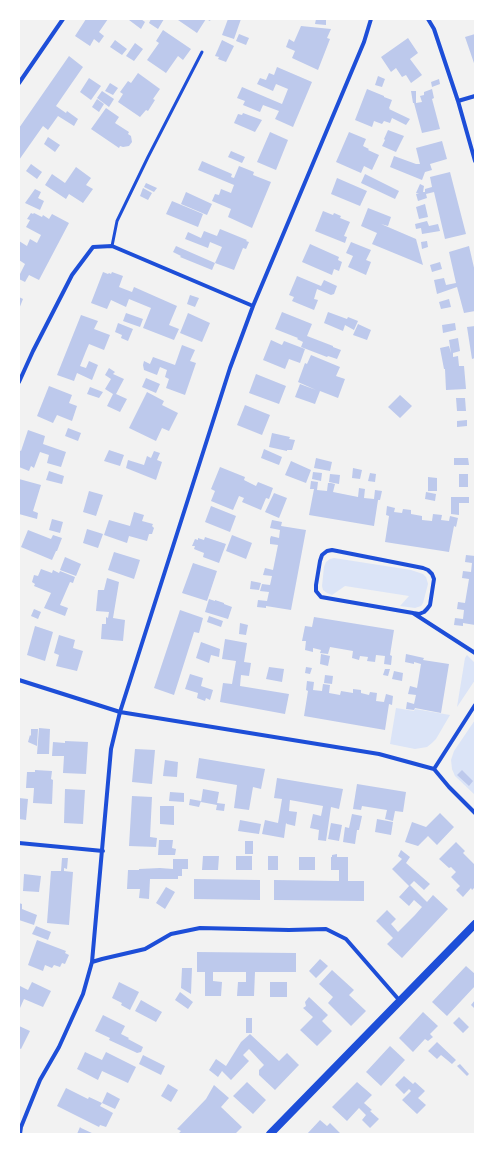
<!DOCTYPE html>
<html>
<head>
<meta charset="utf-8">
<style>
  body { margin:0 }
  #map { position:relative; width:494px; height:1153px; overflow:hidden; background:#f2f2f2; font-family:Poppins,sans-serif }
  canvas { display:block }
  .frame { position:absolute; inset:0; border:20px solid #fff; pointer-events:none }
</style>
</head>
<body>
<div id="map">
<canvas width="494" height="1153"></canvas>
<div class="frame"></div>
</div>
<script>
const context = document.querySelector('canvas').getContext('2d');
context.lineJoin = 'round';
function paint(path, color) { context.fillStyle = color; context.fill(path, 'evenodd'); }
const toPath = rows => new Path2D(rows.map(r => 'M' + r).join(''));
function stroke(path, color, width, dash) { context.strokeStyle = color; context.lineWidth = width; context.lineCap = dash ? 'butt' : 'round'; context.setLineDash(dash || []); context.stroke(path); }
const green = toPath([
  [334,558,411,570,423,574,426,577,428,584,423,603,421,606,415,608,400,606,409,596,345,586,332,595,327,593,323,590,322,586,324,567,326,562,330,559],
  [467,655,474,662,475,665,475,680,457,707,465,658],
  [396,708,414,711,415,709,450,715,436,739,432,743,427,747,415,749,390,744],
  [475,720,475,795,455,776,452,769,451,760,454,751]
]);
const building = toPath([
  [86,19,108,19,99,32,104,36,99,43,94,39,90,46,75,36],
  [129,19,141,19,145,22,141,29,129,20],
  [151,19,164,19,158,29,149,23],
  [178,19,211,19,210,21,206,19,197,33,178,20],
  [228,19,241,19,234,39,222,35],
  [316,19,326,20,326,25,315,24],
  [301,26,331,29,327,38,330,39,318,70,292,58,295,51,286,47,289,39,294,42],
  [163,30,191,49,183,60,178,56,166,73,147,60,159,43,156,41],
  [239,34,249,38,246,45,236,41],
  [475,34,475,66,465,37],
  [408,38,418,53,410,59,422,75,411,83,406,75,402,77,396,68,391,72,381,57],
  [115,40,127,49,122,55,110,47],
  [222,40,234,46,226,62,218,59,219,57,215,56],
  [135,43,143,49,134,61,126,56],
  [69,56,83,67,56,106,66,113,67,111,78,119,74,126,58,116,48,130,43,126,19,160,19,128],
  [277,67,312,82,293,127,275,119,279,111,263,105,260,112,243,105,245,101,237,98,242,87,282,104,288,89,276,84,273,91,257,84,260,78,266,80,269,73,274,75],
  [138,73,160,89,153,99,155,100,148,111,146,110,140,117,118,102,123,94,120,92,128,81,131,83],
  [378,76,385,79,382,87,375,85],
  [89,78,101,86,91,100,80,92],
  [439,79,440,84,432,87,431,82],
  [110,83,118,88,113,95,105,91],
  [367,89,384,96,384,97,392,100,389,108,390,108,389,109,410,119,406,125,392,118,390,123,384,121,382,124,374,121,372,127,355,120],
  [432,89,434,98,432,99,440,129,422,133,414,103,413,103,411,91,416,91,416,103,422,102,420,96,424,95,424,92],
  [102,91,114,99,109,107,97,98],
  [97,99,104,104,99,112,92,107],
  [106,108,119,117,115,123,129,132,128,134,131,136,132,142,129,146,123,147,120,146,119,148,91,129],
  [243,113,262,120,255,132,234,123,238,114,242,115],
  [388,130,404,136,396,152,382,146,385,140,384,139],
  [270,132,288,140,276,170,257,162],
  [349,132,366,139,363,146,369,149,368,150,379,155,372,170,364,166,361,173,336,162],
  [48,137,60,145,55,152,44,144],
  [442,141,447,159,430,164,432,170,425,172,422,180,390,167,394,156,416,164,420,164,416,148],
  [231,151,245,157,242,163,228,157],
  [202,161,232,174,231,177,234,178,239,166,254,172,253,175,271,182,252,228,228,217,231,209,212,201,215,194,219,195,221,189,231,193,234,185,198,170],
  [31,164,42,172,37,179,26,171],
  [76,167,91,178,86,185,93,189,83,203,69,194,66,199,45,185,52,174,65,183],
  [450,172,466,234,445,239,434,192,426,194,427,198,418,201,416,194,419,194,416,193,420,184,424,186,423,192,425,192,425,189,432,187,430,177],
  [365,174,399,191,395,199,361,183],
  [337,178,367,191,360,206,331,194],
  [146,183,157,188,154,192,144,187],
  [143,188,152,193,148,200,140,196],
  [35,189,41,192,38,198,44,201,40,210,25,203],
  [186,192,212,204,207,215,181,204],
  [172,201,203,214,198,227,166,214],
  [425,204,428,217,419,219,416,207],
  [368,208,391,217,388,226,381,224,416,239,423,265,372,244,377,233,361,226],
  [323,211,333,215,334,213,341,216,340,218,350,222,344,236,347,237,345,243,315,231],
  [31,213,33,214,34,213,42,217,43,215,49,219,52,214,69,223,39,280,29,275,25,282,19,279,19,276,25,264,19,260,19,241,27,246,30,239,37,243,41,235,26,227,30,220,27,219],
  [427,221,429,226,438,224,440,231,422,234,421,228,416,229,415,224],
  [220,229,247,240,246,241,249,242,246,249,243,248,234,270,215,263,222,247,210,242,208,248,185,239,188,232,201,238,204,231,217,236],
  [427,241,428,247,422,249,421,242],
  [351,242,371,250,366,260,371,262,366,275,348,267,353,256,346,253],
  [310,244,339,257,338,260,342,262,339,271,334,269,332,275,302,262],
  [176,246,215,263,212,270,180,257,181,256,173,252],
  [469,246,475,272,475,311,464,313,457,287,437,294,434,280,444,278,446,285,456,283,449,252],
  [440,262,442,269,432,272,430,265],
  [103,272,108,274,109,273,111,274,112,272,123,276,119,287,132,292,134,287,177,306,169,325,179,329,174,340,143,328,151,308,129,299,126,307,111,300,107,309,91,303],
  [297,276,321,286,324,280,337,286,334,294,331,295,317,289,314,299,318,300,314,310,292,301,294,297,289,295],
  [190,295,199,298,195,307,187,304],
  [19,297,23,299,19,309],
  [449,299,451,307,441,309,439,302],
  [282,312,312,324,307,336,333,346,333,347,341,350,337,359,328,356,327,357,301,347,303,342,297,339,298,338,275,329],
  [328,312,347,319,348,317,358,321,354,330,345,325,343,331,324,323],
  [126,313,143,319,140,327,123,321],
  [188,313,210,323,202,342,180,333],
  [81,315,98,321,94,329,110,335,104,350,89,344,86,351,80,366,86,368,89,361,98,365,92,380,77,373,74,381,57,375],
  [118,323,133,329,128,341,121,338,122,335,115,332],
  [455,323,456,330,443,333,442,325],
  [358,324,371,330,367,340,353,335],
  [475,326,475,358,472,359,467,327],
  [458,338,460,351,453,353,453,357,458,356,459,366,464,366,466,389,446,390,445,369,444,369,440,348,449,346,451,353,449,340],
  [271,340,282,345,284,341,305,349,300,363,289,359,285,369,263,360],
  [182,345,195,350,190,361,196,363,185,395,166,388,169,379,165,377,167,370,160,367,157,375,144,370,143,365,144,361,150,364,153,357,175,365],
  [311,355,340,367,336,376,345,379,338,398,320,391,315,404,295,397,300,384,316,390,298,382,305,363,307,364],
  [109,368,115,372,113,374,124,379,116,394,127,399,120,412,107,406,113,394,105,389,111,379,105,375],
  [256,374,286,386,279,404,249,393],
  [146,378,160,384,156,393,142,387],
  [49,386,72,395,69,403,77,406,72,421,57,415,53,423,37,416],
  [90,387,103,392,99,398,87,394],
  [147,392,164,401,162,405,178,413,169,431,162,428,156,441,129,428],
  [400,395,412,406,400,418,388,407],
  [456,398,465,398,466,411,457,411],
  [245,405,270,415,262,435,237,425],
  [467,420,467,426,457,427,457,421],
  [68,428,81,433,78,441,65,436],
  [28,430,45,436,43,444,66,452,61,467,47,463,49,455,40,452,34,468,31,466,29,471,19,467,19,450,21,451],
  [272,433,290,437,289,439,295,440,292,450,287,450,287,451,269,447],
  [264,449,282,457,279,465,261,458],
  [109,450,124,455,120,466,104,461],
  [154,451,160,453,157,460,162,462,156,480,126,468,128,460,144,465,147,456,151,458],
  [316,458,332,462,330,471,314,468],
  [454,458,468,458,469,465,454,465],
  [291,461,311,470,306,483,285,475],
  [220,467,245,477,244,480,256,486,258,482,273,488,269,499,266,498,261,510,242,502,244,498,239,496,233,510,211,501,215,491,211,489],
  [353,468,362,470,360,479,352,478],
  [49,471,64,476,62,484,46,480],
  [313,472,322,473,321,481,312,479],
  [370,473,376,474,375,482,368,481],
  [330,474,340,475,339,484,329,482],
  [459,474,468,474,468,487,459,487],
  [428,477,437,478,437,491,428,491],
  [19,479,41,485,33,511,38,513,37,519,19,514],
  [311,481,318,482,317,490,327,491,328,483,331,483,335,484,333,492,358,497,359,488,365,489,364,498,374,499,375,490,382,491,380,500,378,500,374,526,309,515,314,489,310,489],
  [89,491,103,495,96,516,83,512],
  [426,492,436,494,435,501,425,499],
  [274,493,287,498,279,518,265,512],
  [451,497,469,497,469,503,459,503,459,515,451,514],
  [211,506,236,516,230,532,205,522],
  [387,506,395,508,394,512,402,513,403,509,411,510,411,514,422,516,422,520,432,521,433,514,442,515,441,520,449,521,450,516,458,518,456,527,454,526,449,552,385,542,389,516,386,515],
  [134,512,144,515,142,521,153,524,152,526,154,528,152,534,149,534,147,541,129,536,127,543,104,535,109,520,130,526],
  [52,519,63,522,60,533,49,530],
  [272,520,282,522,281,526,306,530,291,610,266,606,266,608,257,607,258,600,267,601,269,592,260,591,262,584,270,585,272,576,263,575,265,568,273,570,278,545,270,544,270,539,271,536,279,538,280,530,270,528],
  [87,529,103,534,98,548,83,543],
  [28,530,51,539,53,535,62,538,57,551,56,551,52,560,21,547],
  [232,535,252,543,246,559,226,551],
  [205,537,226,544,219,563,203,557,204,553,194,549,195,546,192,546,195,539,198,540,198,538,204,540],
  [114,552,140,560,134,579,108,570],
  [466,555,475,556,475,625,463,623,463,626,454,625,455,618,463,619,464,610,457,609,458,602,465,603,469,579,462,578,463,571,471,572,472,563,465,562],
  [65,557,81,564,76,576,60,570],
  [193,563,217,571,207,601,182,593],
  [41,569,52,573,53,570,59,573,60,571,75,577,73,583,70,582,60,605,68,608,65,616,44,608,51,593,34,586,35,584,32,582,34,575,38,576],
  [107,578,119,582,113,618,125,620,123,641,101,639,102,624,106,624,106,617,108,618,109,612,96,611,98,590,104,590],
  [251,581,261,583,259,590,250,589],
  [209,599,215,601,215,600,224,603,224,604,232,607,228,619,205,612],
  [34,609,41,612,38,619,31,616],
  [180,610,203,618,199,633,194,632,174,695,154,688],
  [209,616,223,621,221,627,207,622],
  [314,617,394,630,390,655,392,656,391,665,384,664,385,656,376,655,375,662,367,661,368,657,360,656,359,660,352,658,353,651,330,647,328,654,320,653,321,650,313,648,313,652,305,650,306,641,302,641,305,626,312,627],
  [240,623,248,625,246,635,239,634],
  [35,626,53,632,45,661,27,655],
  [59,635,75,640,73,648,83,651,77,671,56,666,59,655,54,653],
  [225,639,247,643,244,662,251,663,249,676,241,675,240,686,289,694,285,714,220,702,223,683,232,684,236,661,222,659],
  [201,642,220,649,219,657,211,655,209,663,196,658],
  [321,654,330,656,328,666,320,664],
  [406,654,424,658,423,660,449,664,441,713,415,708,414,710,406,709,407,702,414,704,416,695,408,694,410,686,417,688,421,664,414,662,414,664,405,662],
  [269,667,284,669,282,682,266,679],
  [306,667,312,668,310,674,305,673],
  [385,669,390,669,388,676,383,675],
  [394,671,403,673,402,681,392,679],
  [190,674,203,678,201,686,213,690,210,700,206,698,205,701,197,698,198,693,185,689],
  [325,675,333,676,332,684,324,683],
  [307,681,314,682,313,690,322,691,323,684,330,685,329,693,340,695,341,691,353,693,353,689,361,690,361,693,369,695,370,692,377,693,376,701,384,702,386,694,393,696,392,705,389,704,385,730,304,716,308,691,306,690],
  [39,728,50,729,49,754,37,754],
  [31,729,38,729,37,746,28,742,30,735,31,736],
  [65,741,88,742,86,774,63,773,64,756,52,756,53,742,65,743],
  [135,749,155,750,152,784,132,782],
  [199,758,265,769,261,789,253,787,249,810,234,808,237,785,196,778],
  [165,760,178,762,177,777,163,776],
  [35,770,52,771,51,779,53,780,52,804,33,803,34,788,26,788,27,772,35,772],
  [462,770,473,781,469,786,457,775],
  [277,778,343,789,339,809,331,807,326,841,318,840,319,830,310,828,313,814,321,816,323,806,290,800,289,811,297,812,295,826,287,824,286,823,284,838,262,834,265,820,278,823,282,799,274,798],
  [357,784,406,792,403,812,395,811,393,821,385,819,387,810,362,806,361,810,353,809],
  [65,789,85,790,83,824,64,823],
  [203,789,219,792,217,803,225,804,224,811,216,810,217,805,201,802],
  [170,792,184,793,184,802,169,801],
  [132,796,152,797,150,837,157,838,156,847,129,846],
  [19,798,28,799,26,820,19,819],
  [190,799,201,801,199,807,189,805],
  [160,806,174,806,174,825,160,824],
  [440,813,454,827,437,845,428,836,418,846,405,842,412,822,426,827],
  [352,814,362,816,359,830,357,830,355,844,343,842,345,827,349,828],
  [377,819,393,822,391,835,375,832],
  [240,820,261,824,259,834,238,831],
  [331,823,342,825,339,841,328,839],
  [159,840,173,840,172,848,176,849,175,855,158,855],
  [245,841,253,841,253,854,245,854],
  [456,842,465,851,463,853,475,865,475,887,472,890,471,888,463,897,456,890,460,886,451,877,456,872,451,867,449,868,439,859],
  [401,850,410,857,406,863,430,884,424,890,414,881,409,886,392,869,402,859,398,856],
  [337,854,337,857,348,857,348,881,364,881,364,901,274,900,274,880,339,881,339,870,331,870,331,857,332,857,332,855],
  [203,856,219,856,218,870,202,870],
  [236,856,252,856,252,870,236,870],
  [268,856,278,856,278,870,268,870],
  [299,857,315,857,315,870,299,870],
  [62,858,68,858,67,869,64,868,64,871,73,872,69,925,47,923,51,871,61,871],
  [173,859,188,859,188,869,182,869,182,876,178,876,178,879,150,879,149,899,139,898,140,889,127,889,128,870,139,870,139,869,160,868,160,874,160,868,173,869],
  [24,874,41,876,39,892,23,891],
  [194,879,260,880,260,900,194,899],
  [410,885,427,902,433,895,448,909,402,958,387,944,393,938,376,921,387,910,396,919,391,924,398,932,415,915,422,907,414,900,409,906,399,897],
  [166,887,175,892,165,909,156,903],
  [19,903,22,904,22,909,37,915,34,925,19,920],
  [36,926,51,932,48,940,32,934],
  [37,940,66,951,65,953,69,955,65,964,62,963,60,967,54,965,52,968,45,965,43,971,28,965],
  [197,952,296,953,296,972,255,972,254,996,237,996,238,982,246,982,246,972,213,972,213,981,222,982,221,996,205,996,205,972,197,972],
  [320,959,328,966,316,978,309,971],
  [466,966,475,974,475,986,447,1016,432,1002],
  [182,968,192,968,191,994,181,988],
  [332,970,354,990,349,995,366,1011,351,1026,328,1003,333,997,319,984],
  [32,982,51,991,43,1007,24,999,20,1008,19,1008,19,986,20,986,28,990],
  [119,982,139,992,130,1010,121,1005,122,1003,112,998],
  [270,982,287,982,287,997,270,997],
  [180,992,193,1002,188,1009,175,1000],
  [309,997,328,1015,322,1021,332,1031,317,1046,300,1030,313,1017,303,1008,306,1006,305,1002],
  [141,1000,162,1012,156,1022,135,1011],
  [475,1000,475,1009,471,1005],
  [423,1012,438,1026,430,1034,433,1037,428,1041,425,1039,413,1052,399,1038],
  [103,1015,125,1026,121,1034,129,1038,128,1039,143,1047,141,1052,137,1053,135,1052,109,1040,110,1038,95,1031],
  [459,1017,469,1027,463,1033,453,1023],
  [246,1018,252,1018,252,1033,246,1033],
  [19,1026,30,1031,21,1049,19,1048],
  [250,1034,279,1061,287,1053,299,1065,275,1090,259,1075,259,1070,264,1065,249,1049,243,1055,249,1061,231,1080,222,1071,218,1077,209,1070,216,1059,226,1066,241,1042],
  [437,1042,456,1060,452,1064,441,1055,437,1059,428,1051],
  [390,1046,405,1060,381,1086,366,1072],
  [85,1052,102,1060,106,1052,136,1067,128,1083,102,1071,98,1080,77,1069],
  [143,1055,165,1066,161,1075,139,1064],
  [460,1064,469,1074,467,1076,457,1066],
  [404,1076,413,1084,415,1082,425,1091,418,1098,426,1105,417,1114,402,1100,411,1091,409,1089,404,1094,395,1085],
  [247,1082,266,1100,253,1114,233,1096],
  [357,1082,372,1095,364,1103,372,1110,370,1111,379,1119,370,1128,362,1120,366,1115,359,1108,347,1121,332,1107],
  [168,1084,178,1090,171,1102,161,1096],
  [214,1085,229,1098,221,1107,242,1127,235,1134,178,1134,181,1131,177,1129,206,1099],
  [66,1088,88,1099,89,1097,102,1103,100,1106,113,1113,106,1127,100,1125,99,1127,57,1106],
  [107,1092,120,1099,115,1109,102,1103],
  [320,1120,327,1126,330,1123,340,1133,338,1134,307,1134],
  [80,1127,81,1128,94,1134,77,1134]
]);
const service = toPath([
  [112,246,117,221,148,157,202,52]
]);
const minor = toPath([
  [428,19,434,29,458,101,475,161],
  [19,83,63,19],
  [458,101,475,96],
  [19,382,33,351,72,275,93,247,112,246,253,306],
  [413,613,419,614,424,612,427,609,430,605,434,579,432,574,428,570,423,568,332,550,327,551,322,555,320,561,316,585,316,591,321,597,413,613,475,653],
  [19,680,120,712,379,754,434,769,449,787,475,813],
  [434,769,475,705],
  [19,843,103,851],
  [92,962,102,959,145,949,171,934,200,928,289,930,326,929,346,939,400,1001],
  [20,1134,21,1127,40,1080,59,1047,83,994,92,962,111,749,120,712,230,368,253,306,364,42,371,19]
]);
const secondary = toPath([
  [270,1134,475,924]
]);
paint(green, '#dbe4f7');
paint(building, '#bdc9ec');
stroke(service, '#1d4ed8', 3);
stroke(minor, '#1d4ed8', 4);
stroke(secondary, '#1d4ed8', 8);
</script>
</body>
</html>
